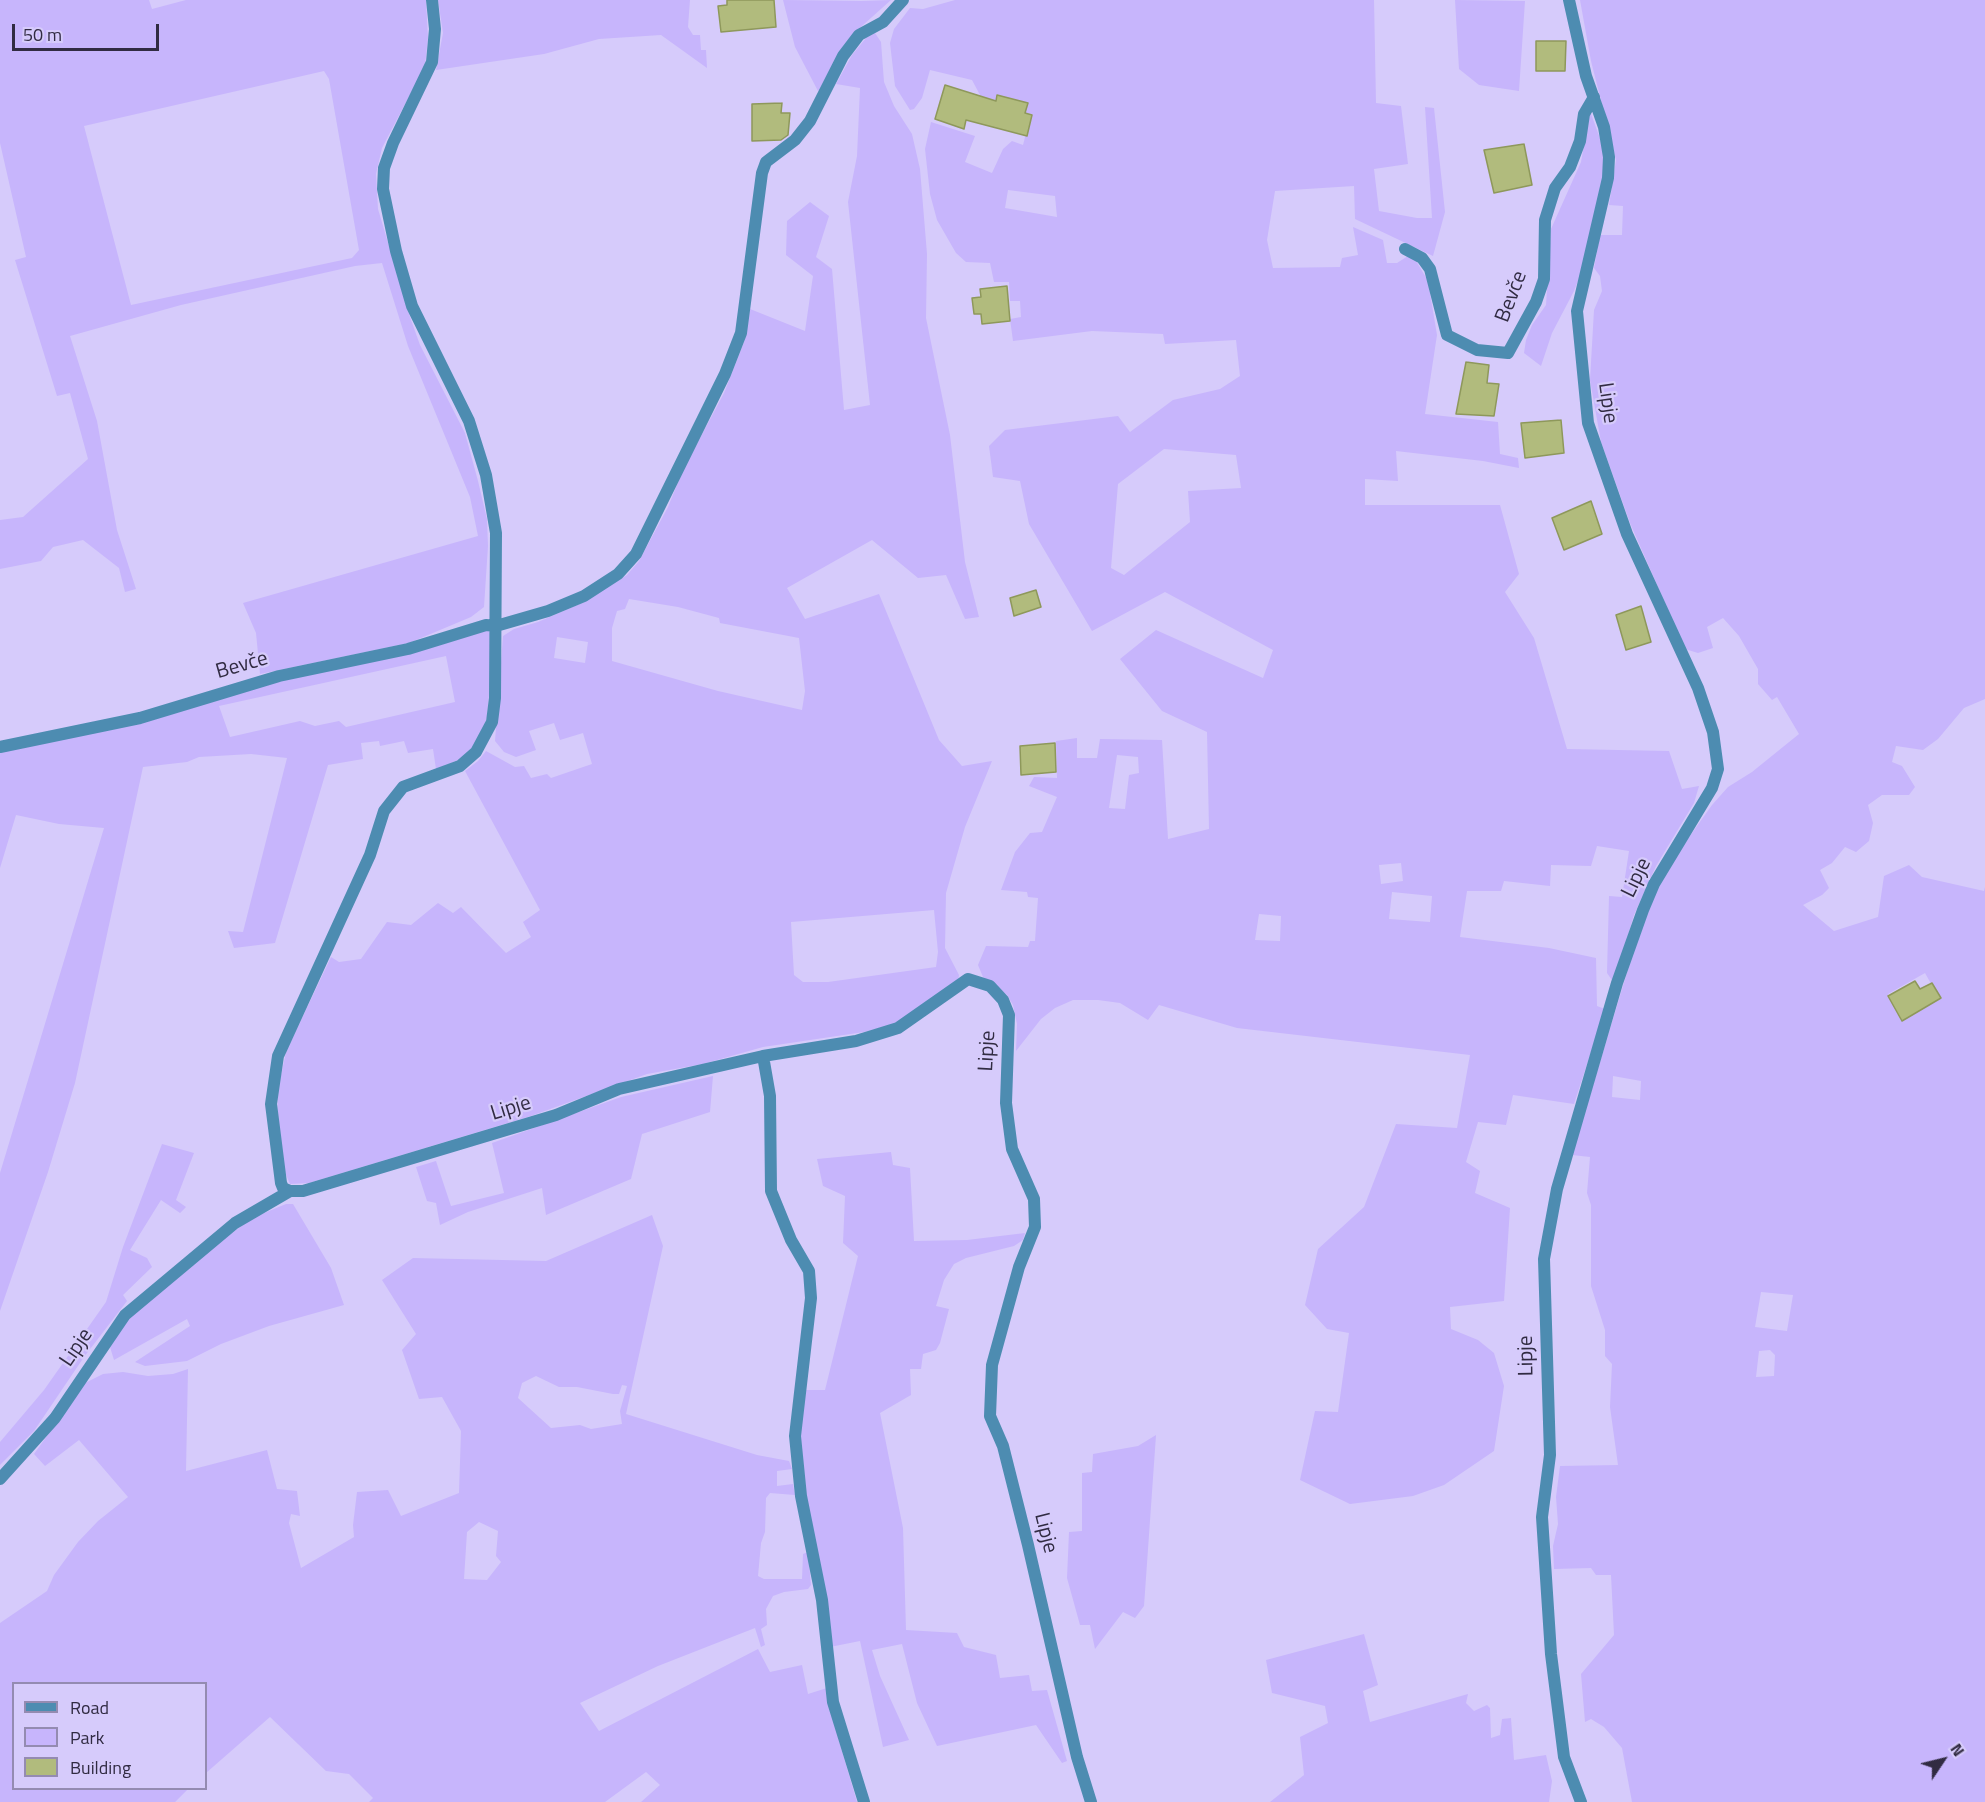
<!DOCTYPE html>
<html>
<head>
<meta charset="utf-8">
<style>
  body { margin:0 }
  #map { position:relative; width:1985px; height:1802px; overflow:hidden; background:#d6cbfb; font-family:"Titillium Web",sans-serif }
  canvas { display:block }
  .legend { position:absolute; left:12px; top:1682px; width:195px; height:108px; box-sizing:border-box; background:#d6cbfb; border:2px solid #948bb1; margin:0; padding:8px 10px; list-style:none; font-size:18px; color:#312b42 }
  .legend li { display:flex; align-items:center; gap:12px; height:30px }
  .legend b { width:30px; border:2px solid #948bb1 }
  .north { position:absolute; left:1913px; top:1730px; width:60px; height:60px; -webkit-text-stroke:4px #d6cbfb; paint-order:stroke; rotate:55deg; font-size:16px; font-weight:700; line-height:24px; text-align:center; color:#312b42 }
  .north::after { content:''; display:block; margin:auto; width:21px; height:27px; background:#312b42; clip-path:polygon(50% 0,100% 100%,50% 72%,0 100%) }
  .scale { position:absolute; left:12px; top:24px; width:147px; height:27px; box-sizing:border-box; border:3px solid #312b42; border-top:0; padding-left:8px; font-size:18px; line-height:21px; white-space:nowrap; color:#312b42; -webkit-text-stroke:4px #d6cbfb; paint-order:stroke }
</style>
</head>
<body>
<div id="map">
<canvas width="1985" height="1802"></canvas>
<ul class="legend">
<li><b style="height:8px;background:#4d8cb1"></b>Road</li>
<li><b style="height:16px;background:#c7b5fc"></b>Park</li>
<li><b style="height:16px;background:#b1bb7d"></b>Building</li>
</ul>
<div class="north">N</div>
<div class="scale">50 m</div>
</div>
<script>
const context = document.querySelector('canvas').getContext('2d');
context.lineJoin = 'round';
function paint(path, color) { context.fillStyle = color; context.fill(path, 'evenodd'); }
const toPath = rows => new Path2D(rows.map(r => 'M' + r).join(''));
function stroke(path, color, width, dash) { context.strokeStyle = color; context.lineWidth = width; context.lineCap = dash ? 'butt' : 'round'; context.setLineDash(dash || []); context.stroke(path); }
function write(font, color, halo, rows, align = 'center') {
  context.font = font + ' "Titillium Web",sans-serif'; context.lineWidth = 4.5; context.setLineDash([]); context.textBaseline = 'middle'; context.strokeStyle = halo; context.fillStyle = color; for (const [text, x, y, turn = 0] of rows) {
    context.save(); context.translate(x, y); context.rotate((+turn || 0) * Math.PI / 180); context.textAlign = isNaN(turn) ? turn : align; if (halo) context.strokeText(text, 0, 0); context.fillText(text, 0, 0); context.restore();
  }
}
const green = toPath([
  [0,0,149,0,152,9,186,0,426,0,428,38,425,66,382,148,376,174,378,209,410,317,420,345,465,433,478,481,487,519,488,546,484,607,471,617,409,643,260,674,256,633,243,603,478,536,470,497,408,346,382,263,355,266,181,305,70,336,97,421,117,530,136,589,125,592,119,568,83,540,53,547,41,561,0,569,0,520,23,517,88,459,70,393,57,396,15,260,26,257,0,143],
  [324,71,329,79,359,250,352,258,131,305,84,126],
  [438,0,690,0,688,27,693,35,700,35,701,50,706,50,707,68,661,35,599,39,544,54,436,70,443,33],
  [783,0,862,1,891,0,853,34,823,87,818,91,795,47],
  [955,0,1374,0,1376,103,1401,106,1408,164,1374,169,1379,211,1417,218,1432,218,1425,107,1434,108,1445,212,1433,256,1355,219,1354,186,1275,191,1267,240,1273,268,1340,267,1342,258,1358,255,1353,227,1383,240,1387,263,1397,263,1408,256,1415,259,1428,281,1437,335,1425,414,1498,422,1500,454,1518,458,1519,468,1483,461,1396,451,1398,481,1365,479,1365,505,1500,505,1519,574,1505,592,1534,638,1567,749,1669,751,1682,789,1699,786,1694,803,1656,866,1634,915,1614,983,1607,973,1609,896,1622,897,1629,851,1597,846,1591,866,1551,865,1550,886,1504,881,1501,891,1467,891,1460,937,1549,948,1596,958,1597,1006,1605,1009,1574,1104,1513,1095,1506,1125,1478,1122,1466,1162,1480,1171,1475,1193,1510,1208,1504,1301,1450,1307,1451,1329,1478,1340,1494,1353,1504,1386,1494,1451,1444,1485,1413,1496,1350,1504,1300,1480,1315,1411,1338,1412,1349,1333,1327,1329,1305,1305,1318,1249,1364,1207,1396,1124,1457,1128,1470,1055,1237,1028,1159,1005,1148,1020,1120,1003,1098,1000,1073,1000,1055,1008,1041,1019,1016,1051,1017,1024,1013,1005,1007,995,983,977,978,965,986,946,1028,947,1030,941,1035,941,1038,898,1028,897,1027,892,1001,890,1015,852,1030,833,1042,832,1057,797,1029,786,1034,777,1057,778,1056,741,1077,738,1077,758,1097,758,1100,739,1162,740,1168,839,1209,829,1207,732,1162,711,1120,659,1156,630,1263,678,1273,650,1165,592,1092,631,1029,524,1020,481,993,477,989,446,1005,430,1118,416,1130,432,1173,400,1220,389,1240,376,1236,340,1165,344,1163,334,1092,331,1013,341,1010,319,1021,317,1020,301,1010,301,1009,282,994,282,990,263,966,262,956,253,937,220,930,194,925,149,931,122,975,136,965,162,992,173,1003,149,1012,141,1023,145,1031,114,1023,113,986,117,980,95,972,80,930,70,922,98,914,109,910,110,895,86,890,43,894,29,910,8,923,9],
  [1008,190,1055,196,1057,217,1005,208],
  [1164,449,1236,455,1241,488,1188,491,1190,522,1124,575,1111,568,1118,484],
  [1117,755,1138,757,1139,773,1129,775,1125,809,1109,808],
  [1401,863,1403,881,1381,884,1379,865],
  [1392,892,1432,896,1430,922,1389,919],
  [1259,914,1281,916,1280,941,1255,940],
  [1455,0,1525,1,1519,91,1479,85,1459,69],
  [1580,0,1985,0,1985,699,1964,708,1938,739,1923,750,1896,746,1892,762,1902,766,1915,787,1909,795,1882,795,1868,805,1873,823,1869,841,1856,852,1845,847,1832,863,1820,870,1829,888,1822,895,1803,905,1834,931,1878,917,1884,876,1909,865,1922,877,1984,891,1985,887,1985,1802,1632,1802,1622,1748,1604,1727,1591,1719,1585,1722,1581,1674,1614,1635,1611,1575,1596,1575,1591,1568,1554,1569,1553,1546,1558,1524,1556,1497,1560,1466,1618,1465,1610,1407,1612,1364,1605,1356,1605,1330,1591,1286,1591,1205,1587,1193,1590,1157,1572,1155,1647,906,1687,840,1712,805,1728,787,1752,772,1799,734,1777,697,1772,700,1758,684,1758,669,1739,636,1723,618,1707,627,1713,648,1698,653,1685,649,1630,523,1601,442,1590,380,1594,310,1602,291,1600,276,1594,268,1600,235,1622,235,1623,206,1609,205,1616,160,1591,61],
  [1925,973,1939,998,1902,1018,1888,994],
  [1613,1076,1641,1081,1640,1100,1612,1097],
  [1761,1292,1793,1295,1787,1331,1755,1327],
  [1770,1350,1775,1355,1774,1376,1756,1377,1759,1351],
  [875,33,881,42,884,82,894,106,912,134,920,169,927,254,926,318,950,435,965,562,979,617,965,619,946,575,918,578,872,540,787,588,805,619,879,594,939,740,962,766,992,761,965,827,946,893,945,948,959,975,958,982,902,1022,864,1032,763,1047,703,1064,647,1074,531,1116,309,1183,290,1184,283,1168,277,1124,278,1089,286,1052,331,957,339,962,361,959,387,922,411,925,438,903,453,913,461,907,506,953,531,937,523,922,540,910,465,771,478,761,486,751,515,767,524,766,531,778,547,774,551,778,592,764,583,733,560,740,554,723,529,731,536,750,516,757,504,752,495,741,503,636,514,629,538,622,584,602,627,575,639,561,668,507,683,470,724,393,744,342,750,309,805,331,813,276,786,255,787,221,810,202,829,216,816,257,832,269,844,410,870,405,848,202,857,156,860,88,836,84,852,55,866,38],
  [629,599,678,607,719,618,720,623,799,638,805,691,802,710,718,691,612,661,612,628,617,611,625,609],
  [557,637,588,642,585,663,554,658],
  [934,910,938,952,936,967,828,982,803,982,794,975,791,922],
  [1590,111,1605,152,1605,167,1584,266,1574,291,1552,333,1541,366,1524,353,1526,340,1532,325,1546,305,1551,229,1581,162],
  [489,628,493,651,487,717,482,733,472,749,461,759,436,769,433,749,408,753,404,741,380,746,379,741,361,743,363,759,328,765,275,943,234,948,228,931,243,932,287,758,251,754,199,757,187,762,143,767,75,1083,48,1172,0,1311,0,1173,104,828,59,824,16,815,0,868,0,751],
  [446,656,455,702,346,727,339,721,315,726,300,721,230,737,219,706],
  [713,1076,710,1112,642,1134,631,1179,546,1215,542,1188,468,1212,440,1225,436,1203,427,1201,416,1167,436,1161,451,1206,504,1193,492,1143,621,1097],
  [162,1144,194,1153,176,1200,186,1207,180,1213,161,1200,130,1250,147,1258,152,1267,123,1295,127,1301,84,1357,34,1431,0,1465,0,1442,44,1390,106,1302,123,1247],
  [891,1152,893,1165,910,1168,914,1241,967,1240,1025,1233,1023,1240,1014,1246,966,1258,954,1264,944,1280,936,1306,949,1309,940,1343,936,1350,923,1354,921,1369,910,1369,911,1395,880,1413,903,1528,906,1630,957,1633,964,1647,996,1655,1000,1678,1029,1675,1032,1691,1047,1690,1067,1761,1062,1763,1036,1725,937,1746,917,1703,902,1644,872,1650,880,1676,909,1740,883,1747,860,1641,830,1647,806,1499,800,1435,803,1390,825,1390,858,1256,843,1243,845,1196,823,1186,817,1159],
  [286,1204,293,1204,331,1268,344,1305,269,1326,221,1344,187,1361,145,1366,135,1362,190,1326,187,1319,114,1360,110,1347,127,1320,215,1246,252,1218],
  [652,1215,663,1246,626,1414,757,1455,789,1461,792,1469,777,1471,777,1486,793,1484,795,1495,770,1493,766,1498,765,1532,761,1543,758,1576,764,1579,802,1579,803,1554,808,1552,811,1585,808,1589,784,1592,773,1596,766,1609,767,1625,761,1629,765,1645,761,1647,755,1628,658,1666,580,1703,599,1731,758,1649,770,1672,802,1665,808,1694,827,1688,839,1741,857,1802,641,1802,660,1785,646,1772,605,1802,369,1802,373,1798,349,1774,326,1771,270,1717,206,1773,206,1684,14,1684,14,1788,188,1789,175,1802,0,1802,0,1623,47,1591,54,1575,78,1542,98,1521,128,1497,79,1440,45,1466,34,1454,85,1383,103,1374,123,1372,148,1376,173,1374,188,1369,186,1471,267,1450,277,1489,297,1491,300,1516,291,1514,289,1523,301,1568,354,1537,353,1525,357,1492,388,1490,401,1516,459,1493,461,1431,442,1397,419,1399,402,1350,416,1334,382,1280,413,1258,546,1261],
  [536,1376,559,1387,577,1387,613,1394,619,1394,622,1385,627,1386,620,1411,622,1424,591,1429,580,1425,551,1428,518,1398,522,1383],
  [479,1522,498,1531,496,1556,501,1562,487,1580,464,1579,467,1532],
  [1156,1435,1144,1606,1135,1618,1123,1612,1095,1649,1090,1625,1080,1625,1067,1578,1069,1532,1082,1531,1082,1473,1092,1472,1093,1454,1138,1446],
  [1364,1634,1378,1685,1363,1691,1370,1722,1468,1694,1466,1703,1474,1711,1487,1705,1490,1708,1491,1738,1500,1735,1502,1719,1511,1718,1514,1760,1546,1755,1552,1781,1549,1802,1270,1802,1304,1775,1300,1737,1328,1723,1325,1706,1272,1693,1266,1660]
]);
const building = toPath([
  [727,0,774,0,776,27,721,32,718,6,727,5,727,0],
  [1536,41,1566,41,1565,71,1536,71,1536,41],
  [945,85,996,101,997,95,1028,103,1025,113,1032,115,1027,136,966,120,964,129,935,119,945,85],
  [782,103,781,113,790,113,788,135,781,140,752,141,752,104,782,103],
  [1524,144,1532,185,1494,193,1484,150,1524,144],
  [1007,286,1010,321,982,324,981,314,974,314,972,298,981,297,980,289,1007,286],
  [1466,362,1489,365,1487,383,1499,384,1494,416,1456,414,1466,362],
  [1561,420,1564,453,1525,458,1521,423,1561,420],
  [1591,501,1602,534,1564,550,1552,518,1591,501],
  [1036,590,1041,607,1014,616,1010,598,1036,590],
  [1641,606,1651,642,1626,650,1616,615,1641,606],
  [1055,743,1056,772,1021,775,1020,746,1055,743],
  [1915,981,1920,989,1932,983,1941,998,1902,1021,1888,996,1915,981]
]);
const minor = toPath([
  [1569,0,1586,76,1604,127,1609,157,1608,178,1577,311,1588,423,1627,534,1698,688,1713,732,1718,769,1712,788,1654,884,1643,910,1617,983,1557,1189,1544,1259,1550,1455,1542,1517,1551,1654,1564,1757,1581,1802],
  [1405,249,1422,258,1430,269,1447,335,1477,350,1508,353,1536,302,1544,279,1545,220,1555,188,1570,167,1580,141,1584,114,1594,97],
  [0,747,140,718,279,676,408,649,486,625,496,626,548,611,584,596,618,574,636,554,725,374,741,333,762,173,766,162,795,140,810,121,843,56,859,35,883,22,903,0],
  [763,1056,770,1096,771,1191,791,1240,809,1271,811,1298,795,1436,801,1496,822,1600,833,1702,864,1802],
  [290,1191,283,1188,281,1183,271,1104,278,1056,370,855,384,811,403,787,460,766,476,752,492,722,495,698,496,533,486,475,469,421,412,306,396,251,383,189,384,168,393,143,432,62,435,29,432,0],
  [0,1479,55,1418,125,1315,235,1223,290,1191,303,1191,556,1115,619,1089,763,1056,856,1041,898,1028,968,979,990,986,1003,1000,1009,1015,1006,1103,1012,1149,1034,1199,1035,1227,1019,1267,992,1365,990,1416,1003,1446,1028,1545,1077,1757,1091,1802]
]);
const streetNames = [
  ["Bevče",1512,297,-69],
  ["Lipje",1607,403,82],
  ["Bevče",242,666,-16],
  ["Lipje",1637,878,-64],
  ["Lipje",988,1051,-87],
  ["Lipje",511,1109,-17],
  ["Lipje",77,1348,-56],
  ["Lipje",1527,1356,-91],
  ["Lipje",1045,1533,76]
];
paint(green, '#c7b5fc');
paint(building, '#b1bb7d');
stroke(building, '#8e985b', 1.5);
stroke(minor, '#4d8cb1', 12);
write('21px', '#312b42', '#d6cbfb', streetNames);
</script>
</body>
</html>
